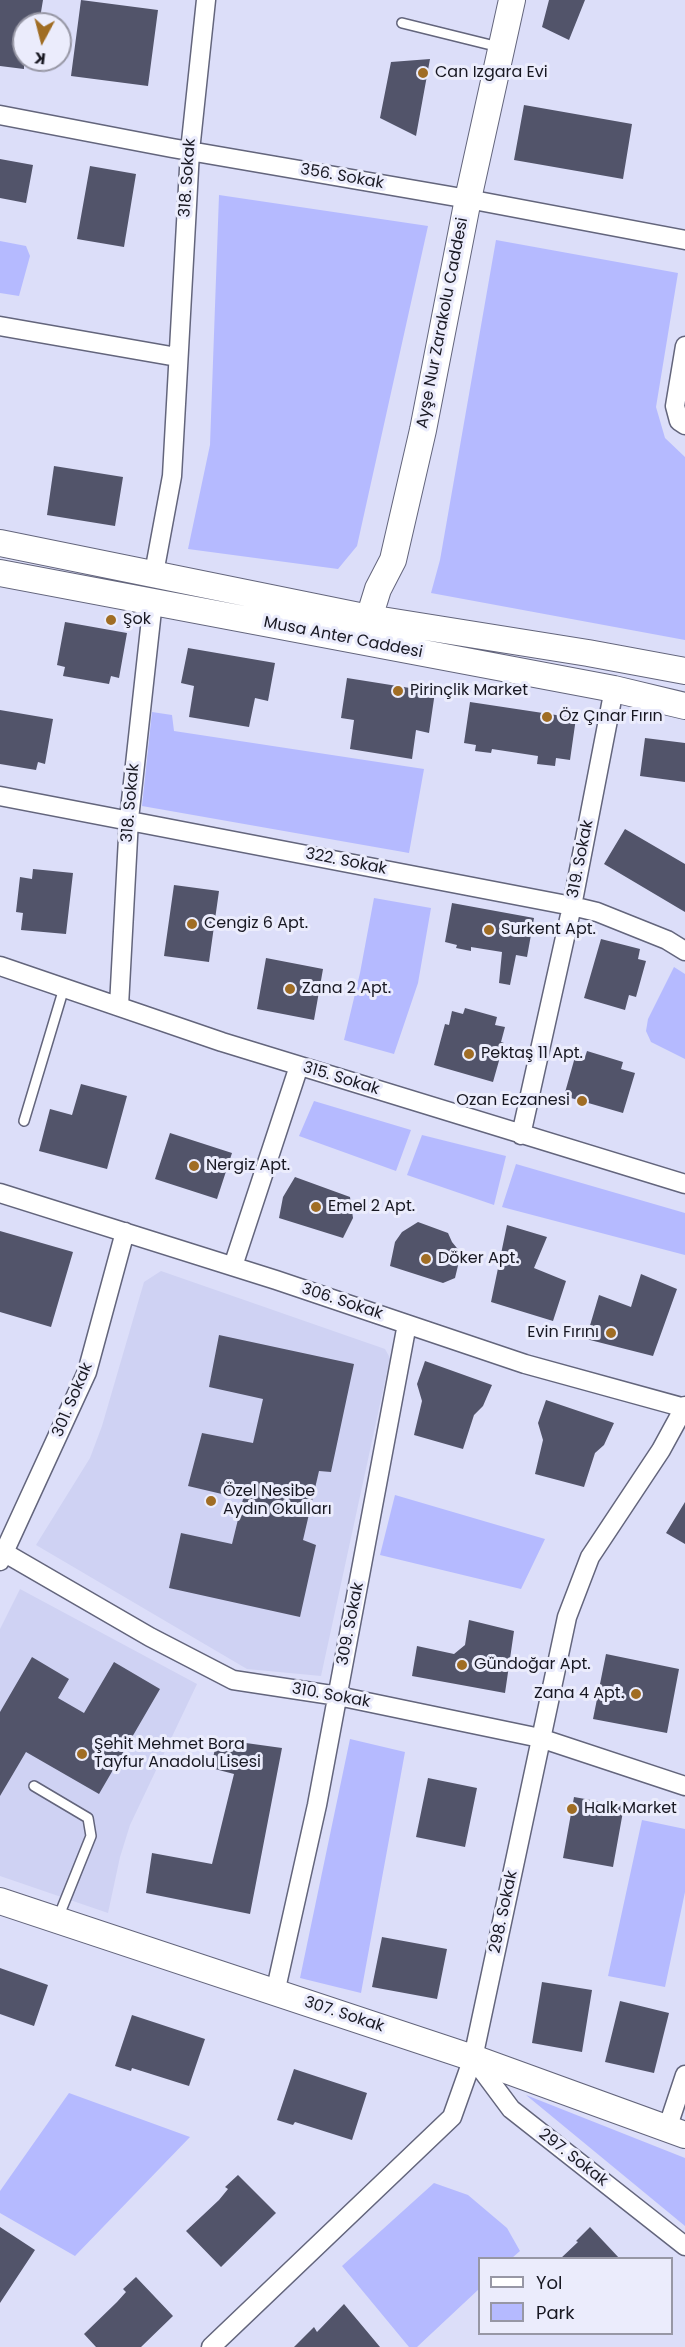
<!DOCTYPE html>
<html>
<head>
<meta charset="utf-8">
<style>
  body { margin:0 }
  #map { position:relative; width:685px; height:2347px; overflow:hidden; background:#dcdef9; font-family:Poppins,sans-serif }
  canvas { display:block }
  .legend { position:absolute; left:478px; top:2257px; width:195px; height:78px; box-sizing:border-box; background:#ebecfc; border:2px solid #9797a5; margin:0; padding:8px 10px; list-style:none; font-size:18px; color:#181822 }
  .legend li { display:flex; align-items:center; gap:12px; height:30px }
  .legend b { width:30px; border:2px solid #9797a5 }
  .north { position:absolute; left:12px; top:12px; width:60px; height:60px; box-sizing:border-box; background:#ebecfc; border:2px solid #9797a5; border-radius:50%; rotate:187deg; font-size:16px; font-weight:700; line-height:24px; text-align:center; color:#181822 }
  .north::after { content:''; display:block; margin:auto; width:21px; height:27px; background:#a06d24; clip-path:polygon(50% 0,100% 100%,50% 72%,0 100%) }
</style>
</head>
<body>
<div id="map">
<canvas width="685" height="2347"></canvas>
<ul class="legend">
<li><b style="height:8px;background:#fff"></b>Yol</li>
<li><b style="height:16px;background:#b5baff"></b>Park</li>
</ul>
<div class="north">K</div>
</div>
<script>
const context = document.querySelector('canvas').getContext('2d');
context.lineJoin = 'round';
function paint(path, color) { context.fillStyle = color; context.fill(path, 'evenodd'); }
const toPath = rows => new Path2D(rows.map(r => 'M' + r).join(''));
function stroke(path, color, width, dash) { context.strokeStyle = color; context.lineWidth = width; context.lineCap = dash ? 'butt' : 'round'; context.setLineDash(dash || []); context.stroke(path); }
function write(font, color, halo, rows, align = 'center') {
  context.font = font + ' Poppins,sans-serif'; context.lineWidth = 6; context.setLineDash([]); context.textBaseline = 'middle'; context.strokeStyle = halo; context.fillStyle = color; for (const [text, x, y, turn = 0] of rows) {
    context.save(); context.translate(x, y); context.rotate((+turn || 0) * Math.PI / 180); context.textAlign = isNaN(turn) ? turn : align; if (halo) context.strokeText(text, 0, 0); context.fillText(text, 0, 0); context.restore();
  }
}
const built = toPath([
  [161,1271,385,1349,390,1358,321,1676,247,1669,36,1545,90,1458,102,1426,144,1282],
  [20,1589,197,1684,130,1825,120,1857,108,1913,0,1876,0,1629]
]);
const green = toPath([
  [219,195,428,226,357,546,338,569,188,549,210,445],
  [496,240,678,273,656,407,665,438,685,457,685,640,431,593,440,560],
  [0,241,26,246,30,256,19,296,0,293],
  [152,712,172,715,174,731,424,769,409,853,142,806],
  [374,898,431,908,418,983,394,1054,344,1040,360,973],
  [674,967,685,974,685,1059,651,1042,646,1031,648,1019],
  [314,1101,411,1130,396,1171,299,1136],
  [422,1135,506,1156,494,1205,407,1175],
  [516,1164,685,1213,685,1255,502,1207],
  [395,1495,545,1539,521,1589,380,1555],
  [350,1739,405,1752,361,1993,300,1978],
  [642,1820,685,1829,685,1892,665,1987,608,1976],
  [69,2093,190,2137,75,2256,0,2213,0,2191],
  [526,2095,685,2158,685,2226],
  [434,2183,468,2195,507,2228,520,2251,512,2258,480,2258,479,2289,417,2347,409,2347,342,2266]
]);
const building = toPath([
  [0,0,43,0,39,24,24,24,24,69,0,66],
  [81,0,158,10,148,86,71,76],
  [549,0,585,0,569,40,542,27],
  [430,59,416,136,380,118,391,62],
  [524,105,632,124,623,179,514,160],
  [0,159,33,165,26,203,0,198],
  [90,166,136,174,124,247,77,239],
  [54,466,123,477,115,526,47,515],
  [65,622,127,633,119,678,111,676,109,684,63,676,65,667,57,665],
  [188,648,275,663,268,701,255,698,249,727,189,717,194,686,181,683],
  [347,678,435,692,429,733,416,730,412,759,350,749,354,720,341,718],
  [470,702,576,718,570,760,556,758,555,766,537,764,538,756,492,749,491,753,475,751,476,745,464,743],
  [0,710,53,719,45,764,38,762,36,770,0,764],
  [645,738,685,743,685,782,640,776],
  [625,829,685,864,685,912,604,864],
  [33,869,73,873,66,934,21,930,23,913,16,912,20,877,32,879],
  [174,885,219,891,209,962,164,956],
  [452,903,534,918,527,957,516,955,510,985,499,983,502,952,471,947,471,951,456,948,457,945,445,942],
  [601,939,640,949,638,959,646,961,636,997,629,995,625,1010,584,998],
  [266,958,323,969,314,1020,257,1009],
  [465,1008,497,1017,495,1025,505,1027,501,1042,504,1043,493,1082,434,1065,445,1024,449,1025,452,1011,463,1014],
  [587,1051,623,1062,621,1069,635,1073,623,1113,564,1096,575,1057,584,1060],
  [81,1084,127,1096,107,1169,39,1151,50,1109,72,1115],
  [170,1133,232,1153,217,1199,155,1179],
  [295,1177,350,1197,353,1218,343,1238,279,1218,283,1197],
  [418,1222,448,1233,452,1242,461,1253,455,1278,443,1283,390,1266,395,1242,402,1232],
  [507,1225,547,1237,534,1268,566,1281,553,1321,491,1302],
  [0,1231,73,1252,51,1327,0,1312],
  [641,1274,677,1289,653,1356,586,1339,599,1295,631,1307],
  [219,1335,354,1364,331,1472,319,1471,303,1540,316,1545,300,1617,169,1588,181,1533,232,1544,243,1499,188,1486,202,1433,253,1443,263,1399,209,1387],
  [425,1361,492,1385,483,1406,474,1415,463,1449,414,1435,422,1401,417,1384],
  [546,1400,614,1423,604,1445,595,1453,584,1487,535,1474,543,1440,538,1423],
  [685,1502,685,1544,666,1533],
  [469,1620,514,1631,505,1693,412,1676,417,1646,454,1654,465,1645],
  [606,1654,679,1669,667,1733,593,1719],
  [32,1657,69,1679,58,1698,84,1713,114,1662,160,1689,99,1794,26,1752,0,1796,0,1712],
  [217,1739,282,1748,250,1914,146,1893,152,1853,212,1864,234,1774,211,1768],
  [428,1778,477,1788,465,1847,416,1837],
  [574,1797,624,1806,613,1867,563,1858],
  [382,1937,447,1949,437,1999,372,1987],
  [0,1968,48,1985,34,2026,0,2014],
  [542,1982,592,1990,582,2052,532,2043],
  [620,2001,669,2013,654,2073,605,2062],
  [132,2015,205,2039,189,2086,132,2068,131,2071,115,2066],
  [294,2069,367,2093,352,2140,295,2122,293,2125,277,2120],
  [238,2175,276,2213,221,2267,186,2231,219,2200,228,2189,225,2187],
  [0,2227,35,2250,0,2303],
  [590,2227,620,2259,560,2259,578,2242,576,2241],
  [136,2277,173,2316,141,2347,96,2347,84,2334,117,2302,126,2292,123,2289],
  [344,2304,380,2347,294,2347,314,2327,317,2332]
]);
const lane = toPath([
  [402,23,499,47],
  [24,1121,64,988],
  [34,1786,88,1818,91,1836,58,1918]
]);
const street = toPath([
  [0,115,172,148,468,199,685,240],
  [0,326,177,357],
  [685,346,675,406,679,421,685,425],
  [154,573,172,476,190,151,206,0],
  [0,796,572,906,597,912,667,940,685,951],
  [0,966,222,1042,685,1184],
  [119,1006,129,819,153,601],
  [521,1135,572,906,614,689],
  [0,1193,276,1280,525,1364,685,1408],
  [233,1266,299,1066],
  [0,1550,150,1637,233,1680,338,1696,540,1738,685,1786],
  [0,1561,87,1372,125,1232],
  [275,1993,317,1805,407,1324],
  [473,2058,511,2109,685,2246],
  [667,2129,685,2075],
  [211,2347,452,2117,473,2058,567,1617,590,1557,661,1450,685,1406]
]);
const secondary = toPath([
  [0,543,369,618,588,653,685,671],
  [0,573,614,689,685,706],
  [367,633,369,618,378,589,393,560,423,430,468,199,512,0],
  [0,1901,473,2058,685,2135]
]);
const markers = [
  [423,73,6,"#a06d24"],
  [111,620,6,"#a06d24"],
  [398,691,6,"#a06d24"],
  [547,717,6,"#a06d24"],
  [192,924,6,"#a06d24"],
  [489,930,6,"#a06d24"],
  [290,989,6,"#a06d24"],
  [469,1054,6,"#a06d24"],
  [582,1101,6,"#a06d24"],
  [194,1166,6,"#a06d24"],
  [316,1207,6,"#a06d24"],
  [426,1259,6,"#a06d24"],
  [611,1333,6,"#a06d24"],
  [211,1501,6,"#a06d24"],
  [462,1665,6,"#a06d24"],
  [636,1694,6,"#a06d24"],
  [82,1754,6,"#a06d24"],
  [572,1809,6,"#a06d24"]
];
const poiNames = [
  ["Can Izgara Evi",435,73],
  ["Şok",123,620],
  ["Pirinçlik Market",410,691],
  ["Öz Çınar Fırın",559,717],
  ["Cengiz 6 Apt.",204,924],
  ["Surkent Apt.",501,930],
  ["Zana 2 Apt.",302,989],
  ["Pektaş 11 Apt.",481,1054],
  ["Ozan Eczanesi",570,1101,"right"],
  ["Nergiz Apt.",206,1166],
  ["Emel 2 Apt.",328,1207],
  ["Döker Apt.",438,1259],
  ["Evin Fırını",599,1333,"right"],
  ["Özel Nesibe",223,1492],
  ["Aydın Okulları",223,1510],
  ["Gündoğar Apt.",474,1665],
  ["Zana 4 Apt.",624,1694,"right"],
  ["Şehit Mehmet Bora",94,1745],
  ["Tayfur Anadolu Lisesi",94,1763],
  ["Halk Market",584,1809]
];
const streetNames = [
  ["356. Sokak",342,177,10],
  ["318. Sokak",188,178,-86],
  ["Ayşe Nur Zarakolu Caddesi",443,323,-79],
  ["Musa Anter Caddesi",343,638,11],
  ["318. Sokak",131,803,-85],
  ["319. Sokak",581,859,-79],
  ["322. Sokak",346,862,11],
  ["315. Sokak",341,1079,17],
  ["306. Sokak",342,1302,18],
  ["301. Sokak",73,1400,-67],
  ["309. Sokak",351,1624,-79],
  ["310. Sokak",331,1696,10],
  ["298. Sokak",504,1912,-78],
  ["307. Sokak",344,2015,18],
  ["297. Sokak",573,2158,38]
];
paint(built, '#cfd2f3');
paint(green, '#b5baff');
paint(building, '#52546a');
stroke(lane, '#63657c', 12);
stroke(street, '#63657c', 21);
stroke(secondary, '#63657c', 28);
stroke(lane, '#fff', 9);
stroke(street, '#fff', 18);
stroke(secondary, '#fff', 26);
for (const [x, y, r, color] of markers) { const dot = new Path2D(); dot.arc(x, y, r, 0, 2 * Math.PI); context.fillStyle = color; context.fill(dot); stroke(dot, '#ebecfc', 2); }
write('16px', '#181822', '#ebecfc', poiNames, 'left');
write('16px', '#181822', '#ebecfc', streetNames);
</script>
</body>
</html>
